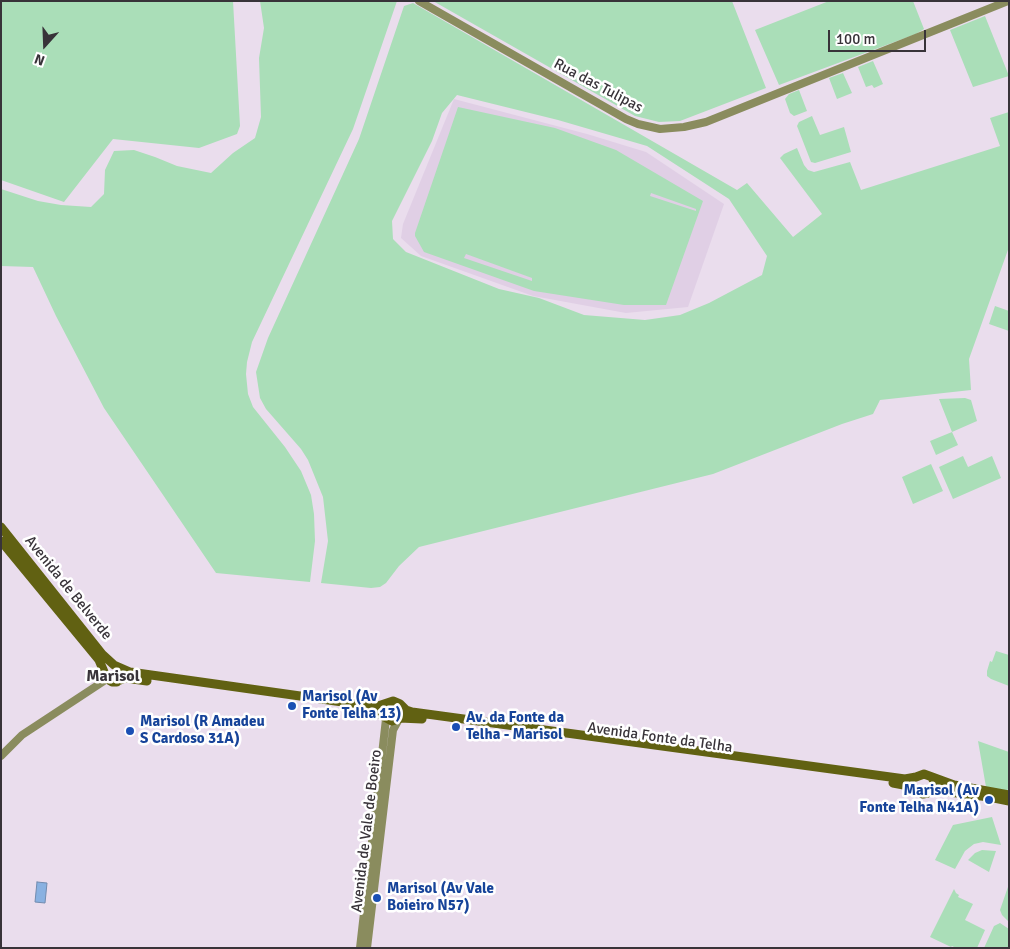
<!DOCTYPE html>
<html>
<head>
<meta charset="utf-8">
<style>
  body { margin:0 }
  #map { position:relative; width:1010px; height:949px; overflow:hidden; background:#eadded; font-family:Signika,sans-serif }
  canvas { display:block }
  .frame { position:absolute; inset:0; border:2px solid #383339; pointer-events:none }
  .north { position:absolute; left:20px; top:20px; width:50px; height:50px; -webkit-text-stroke:4px #fff; paint-order:stroke; rotate:200deg; font-size:14px; font-weight:700; line-height:20px; text-align:center; color:#383339 }
  .north::after { content:''; display:block; margin:auto; width:18px; height:22px; background:#383339; clip-path:polygon(50% 0,100% 100%,50% 72%,0 100%) }
  .scale { position:absolute; left:828px; top:30px; width:98px; height:22px; box-sizing:border-box; border:2px solid #383339; border-top:0; padding-left:6px; font-size:15px; line-height:18px; white-space:nowrap; color:#383339; -webkit-text-stroke:4px #fff; paint-order:stroke }
</style>
</head>
<body>
<div id="map">
<canvas width="1010" height="949"></canvas>
<div class="frame"></div>
<div class="north">N</div>
<div class="scale">100 m</div>
</div>
<script>
const context = document.querySelector('canvas').getContext('2d');
context.lineJoin = 'round';
function paint(path, color) { context.fillStyle = color; context.fill(path, 'evenodd'); }
const toPath = rows => new Path2D(rows.map(r => 'M' + r).join(''));
function stroke(path, color, width, dash) { context.strokeStyle = color; context.lineWidth = width; context.lineCap = dash ? 'butt' : 'round'; context.setLineDash(dash || []); context.stroke(path); }
function write(font, color, halo, rows, align = 'center') {
  context.font = font + ' Signika,sans-serif'; context.lineWidth = 5; context.setLineDash([]); context.textBaseline = 'middle'; context.strokeStyle = halo; context.fillStyle = color; for (const [text, x, y, turn = 0] of rows) {
    context.save(); context.translate(x, y); context.rotate((+turn || 0) * Math.PI / 180); context.textAlign = isNaN(turn) ? turn : align; if (halo) context.strokeText(text, 0, 0); context.fillText(text, 0, 0); context.restore();
  }
}
const built = toPath([
  [454,99,587,134,646,152,724,204,688,307,626,313,533,296,421,256,401,238,403,224]
]);
const green = toPath([
  [1,1,233,1,240,126,237,134,199,148,113,139,64,202,1,180],
  [260,1,397,1,353,129,252,342,247,362,246,374,248,394,253,407,285,447,301,471,311,495,314,514,315,541,310,582,216,573,104,408,56,316,33,267,1,266,1,189,38,201,61,205,91,207,104,194,105,170,114,151,134,150,155,157,177,166,211,173,233,153,255,138,261,117,259,58,264,28],
  [433,1,732,1,766,88,680,121,659,122,635,116],
  [829,1,913,1,924,29,916,34,779,85,755,30],
  [413,3,737,190,747,183,793,237,822,214,780,158,784,154,797,148,804,165,808,170,814,172,850,162,861,190,1000,146,990,118,1009,112,1009,247,969,359,971,390,880,400,873,414,842,424,713,474,419,547,399,566,386,583,380,587,371,588,321,583,328,541,323,497,308,460,301,449,266,409,260,398,256,372,268,338,359,139,404,6],
  [457,95,558,120,647,146,729,199,767,256,762,275,709,303,680,315,645,320,584,315,539,298,499,289,406,252,393,239,392,221,432,141,442,113],
  [985,16,1009,76,973,87,950,30],
  [873,61,883,84,874,88,872,85,866,87,858,67],
  [843,73,852,93,837,99,829,78],
  [799,90,807,111,794,116,790,113,785,99,789,94],
  [458,107,555,128,616,150,703,201,666,305,624,305,534,291,424,252,415,236,415,233],
  [651,193,696,209,696,211,650,196],
  [466,254,532,278,532,281,464,258],
  [812,116,820,135,844,127,851,152,815,163,811,162,797,126,799,122],
  [995,306,1009,311,1009,331,989,324],
  [965,398,971,400,977,421,952,432,958,445,936,455,930,441,952,432,939,399],
  [963,456,968,467,992,456,1001,478,953,499,939,467],
  [931,464,943,491,913,504,902,477],
  [996,651,1009,655,1009,686,991,679,987,676,987,671,990,661,992,662],
  [978,741,1009,752,1009,786,1007,791,986,787],
  [992,817,1001,845,983,842,974,844,965,851,955,869,935,860,953,825],
  [982,850,996,851,989,872,968,860,975,853],
  [1009,884,1009,922,1002,915,1000,910],
  [954,889,956,893,959,895,958,897,973,904,965,920,985,930,977,948,956,948,952,946,951,947,930,937],
  [1000,923,1009,929,1009,948,984,948,994,926]
]);
const water = toPath([
  [37,882,47,883,45,903,35,902,37,882]
]);
const tertiary = toPath([
  [419,1,626,119,638,124,660,129,684,127,706,122,1008,1],
  [1,756,22,735,107,679],
  [360,948,386,719],
  [367,948,393,730,399,719]
]);
const secondary = toPath([
  [1,527,102,654,114,665,130,672,371,706,378,706,393,701,400,704,406,710,412,712,905,779,916,777,924,774,954,785,1009,795],
  [1,541,99,660,107,679,112,682,117,682,122,675],
  [120,680,125,678,147,681],
  [360,710,379,714,392,721,399,719,402,714],
  [400,718,422,719],
  [893,783,909,786,923,794,928,793,933,790,935,785,932,777],
  [933,790,989,797,1009,801]
]);
const markers = [
  [292,706,5,"#1a4fb4"],
  [456,727,5,"#1a4fb4"],
  [130,731,5,"#1a4fb4"],
  [989,800,5,"#1a4fb4"],
  [377,898,5,"#1a4fb4"]
];
const streetNames = [
  ["Rua das Tulipas",598,86,28],
  ["Avenida de Belverde",68,588,51],
  ["Avenida Fonte da Telha",660,738,8],
  ["Avenida de Vale de Boeiro",367,831,-83]
];
const transitNames = [
  ["Marisol (Av",302,697],
  ["Fonte Telha 13)",302,714],
  ["Av. da Fonte da",466,718],
  ["Telha - Marisol",466,735],
  ["Marisol (R Amadeu",140,722],
  ["S Cardoso 31A)",140,739],
  ["Marisol (Av",979,791,"right"],
  ["Fonte Telha N41A)",979,808,"right"],
  ["Marisol (Av Vale",387,889],
  ["Boieiro N57)",387,906]
];
const neighbourhoodNames = [
  ["Marisol",113,677]
];
paint(built, '#e0cfe5');
paint(green, '#aadeb8');
paint(water, '#89b1e1');
stroke(water, '#718baf', 1);
stroke(tertiary, '#8a8c5e', 8);
stroke(secondary, '#616112', 9);
for (const [x, y, r, color] of markers) { const dot = new Path2D(); dot.arc(x, y, r, 0, 2 * Math.PI); context.fillStyle = color; context.fill(dot); stroke(dot, '#fff', 2); }
write('15px', '#383339', '#fff', streetNames);
write('bold 15px', '#164399', '#fff', transitNames, 'left');
write('bold 16px', '#383339', '#fff', neighbourhoodNames);
</script>
</body>
</html>
